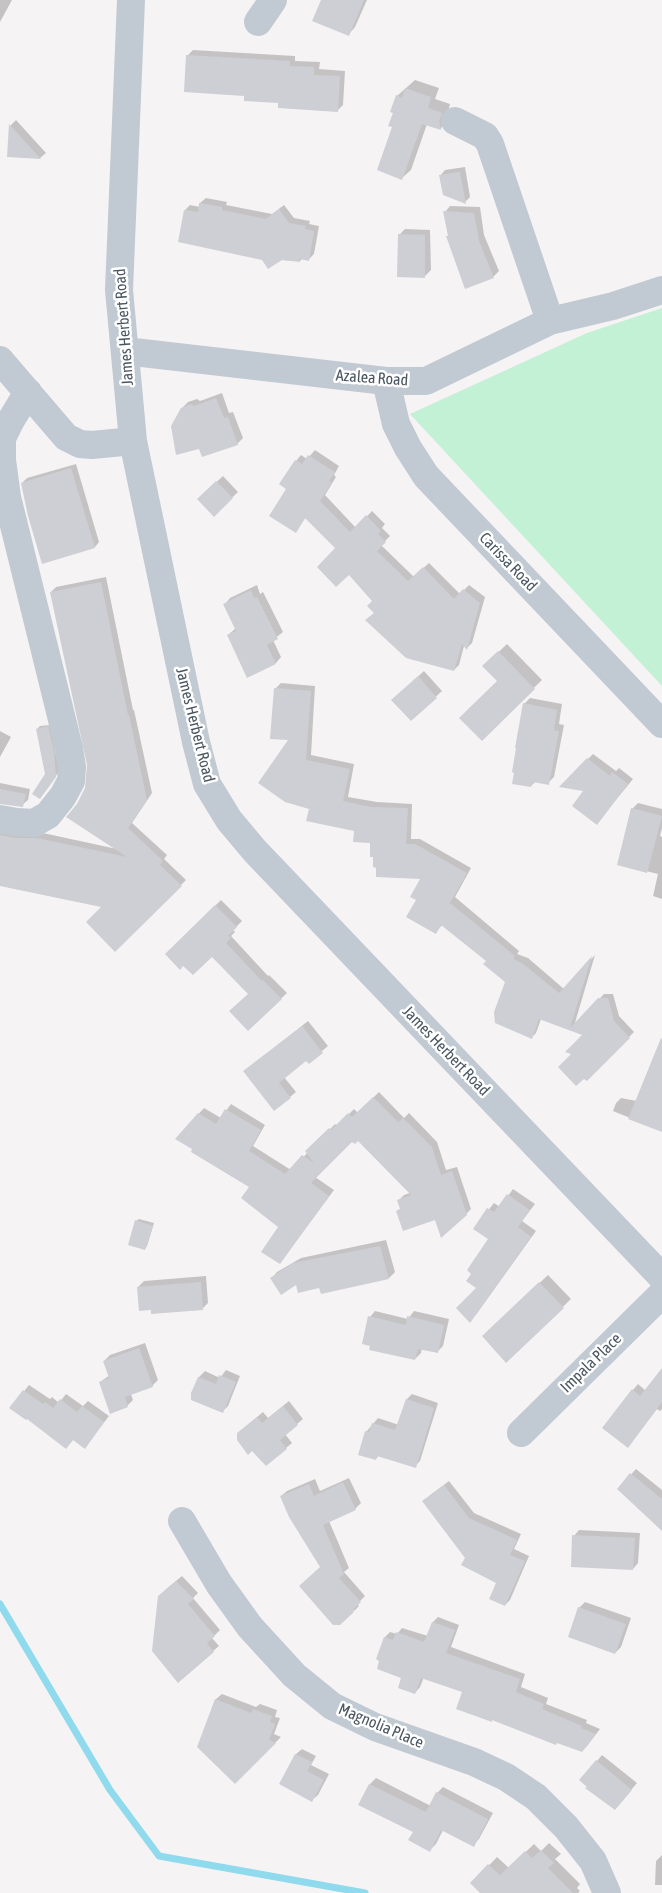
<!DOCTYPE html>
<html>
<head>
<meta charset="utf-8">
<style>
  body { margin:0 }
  canvas { display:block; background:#f5f3f3 }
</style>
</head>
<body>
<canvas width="662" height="1893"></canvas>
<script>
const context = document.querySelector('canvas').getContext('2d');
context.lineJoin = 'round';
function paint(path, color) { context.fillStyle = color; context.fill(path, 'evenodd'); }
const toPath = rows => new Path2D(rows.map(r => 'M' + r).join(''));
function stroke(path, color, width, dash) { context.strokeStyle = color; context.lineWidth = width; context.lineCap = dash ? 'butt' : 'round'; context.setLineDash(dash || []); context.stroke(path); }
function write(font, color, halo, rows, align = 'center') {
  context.font = font + ' "Asap Condensed",sans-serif'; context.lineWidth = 5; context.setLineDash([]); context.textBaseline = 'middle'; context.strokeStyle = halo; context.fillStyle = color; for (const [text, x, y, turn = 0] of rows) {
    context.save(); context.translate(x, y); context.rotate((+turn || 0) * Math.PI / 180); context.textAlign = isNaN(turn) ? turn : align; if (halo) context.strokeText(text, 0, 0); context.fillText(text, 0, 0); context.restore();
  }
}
const green = toPath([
  [662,308,662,686,410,414,587,333]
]);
const shadow = toPath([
  [0,0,12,0,0,22],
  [322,0,367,0,355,27,349,34],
  [193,50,295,56,295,61,320,62,319,69,345,71,343,105,337,111,279,102,245,95,187,56],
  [415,80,439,88,435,99,450,104,448,112,449,120,440,129,427,124,411,170,402,178,394,126,394,112,397,96],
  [16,120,46,153,40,158,8,156,11,125],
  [465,167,470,197,465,202,440,176,445,170],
  [206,198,227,202,226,205,272,214,284,205,294,218,310,221,309,224,319,226,314,254,309,259,303,258,300,261,263,259,185,210,190,205,200,207,200,203],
  [450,206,480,207,484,235,499,271,493,277,448,236,449,235,445,212],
  [405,229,430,230,431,270,425,276,399,235],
  [222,393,229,413,233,412,243,438,237,444,182,408,188,402,197,399,200,401],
  [315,450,339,466,334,475,336,477,325,495,356,528,372,511,385,524,382,528,390,536,381,545,414,577,429,563,460,594,469,585,485,597,472,643,467,648,464,646,459,665,454,670,367,620,375,612,373,601,336,548,306,517,296,531,288,489,296,461,301,455,307,459],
  [76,464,99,542,95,547,43,563,22,483,27,478],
  [223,476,238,492,214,515,198,499],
  [106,577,133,710,134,710,152,793,132,823,167,855,164,859,186,880,115,951,103,906,0,885,0,828,43,833,117,849,78,804,86,788,89,764,51,592,56,587],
  [257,585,260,594,263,592,283,632,273,640,281,657,276,663,248,676,228,635,236,628,225,604,230,598],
  [507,644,542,680,482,739,498,681,484,666],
  [424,671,442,691,411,720,399,694],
  [281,683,315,686,311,755,354,764,348,797,377,802,412,804,411,839,420,839,471,868,455,897,519,951,517,954,528,958,564,989,595,955,574,1026,604,994,613,994,619,1016,634,1032,587,1079,573,1054,584,1035,541,1019,536,1033,531,1038,506,982,487,961,443,924,436,932,417,899,422,878,355,830,310,808,276,688],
  [530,698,562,704,559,724,564,725,554,777,548,783,536,781,531,786,524,704],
  [50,725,58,764,58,773,40,798,46,774,37,729,40,726],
  [0,731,11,737,0,757],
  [593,754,616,771,619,768,633,779,597,823,585,790,561,786],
  [0,783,30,789,28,800,22,805,0,803],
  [638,803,662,809,662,828,660,836,662,837,662,899,653,896,658,874,618,864,632,809],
  [221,900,242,921,233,930,235,932,231,936,268,976,269,975,287,993,249,1029,249,994,212,955,183,964,166,954],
  [308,1021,328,1046,309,1062,307,1059,284,1077,296,1092,290,1097,251,1066],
  [662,1068,662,1131,613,1111,616,1103,621,1098,637,1101],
  [379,1092,404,1118,409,1113,437,1142,446,1170,457,1167,471,1209,466,1214,436,1219,397,1211,401,1208,398,1201,404,1195,410,1193,358,1139,352,1140,315,1177,334,1190,280,1263,280,1227,251,1187,177,1138,204,1108,221,1118,231,1104,265,1125,253,1146,291,1170,335,1124,337,1126,354,1109,358,1113],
  [513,1189,535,1204,522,1221,536,1231,475,1316,478,1288,490,1239,474,1228,494,1203,500,1207],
  [139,1219,154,1223,147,1246,145,1249,136,1221],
  [386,1240,395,1272,389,1278,320,1287,272,1278,277,1272,301,1258],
  [548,1275,571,1299,507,1361,492,1328],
  [206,1276,208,1303,203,1308,138,1287,144,1281],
  [375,1311,408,1319,414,1311,449,1319,443,1346,437,1352,422,1348,421,1353,415,1359,370,1317],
  [145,1343,158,1380,152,1386,131,1394,133,1400,127,1406,100,1382,110,1375,104,1361,110,1355],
  [226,1370,240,1376,228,1406,222,1412,192,1393,199,1377,205,1371,220,1378],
  [662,1377,662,1409,660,1411,657,1409,633,1440,633,1390,638,1384,646,1391],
  [29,1385,50,1399,52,1397,59,1403,66,1394,83,1406,88,1401,109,1416,90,1441,74,1439,66,1447,27,1418,11,1408],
  [412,1394,438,1403,420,1461,415,1466,379,1455,376,1459,366,1432,378,1418,399,1425,407,1399],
  [289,1401,303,1419,285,1434,292,1443,286,1448,252,1450,244,1428,263,1412,268,1418],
  [636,1469,662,1490,662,1529,619,1488],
  [349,1478,361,1503,355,1509,329,1521,349,1568,344,1572,365,1596,357,1604,359,1606,354,1611,321,1567,281,1496,287,1491,315,1479,320,1491],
  [449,1481,474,1513,521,1534,514,1549,529,1556,510,1600,505,1605,497,1583,466,1557,429,1496],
  [579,1530,640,1533,638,1563,633,1569,574,1536],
  [182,1576,198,1593,193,1598,220,1630,212,1638,219,1646,178,1681,165,1590],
  [585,1602,631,1618,621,1647,615,1653,579,1608],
  [438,1617,459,1625,451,1647,525,1674,521,1687,548,1698,546,1704,587,1720,586,1723,600,1729,587,1746,582,1751,464,1691,424,1677,420,1687,415,1693,403,1677,377,1659,385,1637,390,1632,397,1634,402,1628,428,1636,433,1622],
  [222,1694,256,1707,260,1704,277,1710,275,1717,280,1718,274,1734,281,1737,235,1783,199,1747,216,1699],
  [302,1749,316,1756,311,1765,329,1774,318,1795,312,1800,280,1784,296,1754],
  [602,1755,637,1783,620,1803,597,1761],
  [376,1778,431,1806,437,1793,443,1787,493,1813,479,1839,473,1845,443,1830,436,1844,430,1850,414,1832,360,1805,370,1784],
  [549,1843,561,1854,555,1859,580,1884,577,1888,580,1891,578,1893,482,1893,472,1883,497,1857,509,1868,534,1844,541,1851],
  [662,1855,662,1885,655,1885,656,1861]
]);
const stream = toPath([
  [0,1604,110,1790,159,1856,365,1893]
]);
const building = toPath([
  [321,0,364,0,349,36,312,21],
  [186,55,290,61,290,66,314,67,314,75,340,76,338,112,278,108,278,103,244,101,244,96,184,92],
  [405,88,431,97,428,108,442,113,439,121,441,130,422,124,402,180,377,170,392,127,388,126,393,113,390,112,396,95,402,98],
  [9,124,41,159,7,157],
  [460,172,466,204,443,195,439,175],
  [199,203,222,207,222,210,266,219,279,209,289,223,306,226,305,229,314,231,309,261,300,259,300,262,282,260,268,269,262,260,178,242,184,210,198,212],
  [443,211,474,213,479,241,494,278,465,289,446,236,448,236],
  [398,234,425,235,425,278,397,277],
  [216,398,224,418,228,417,238,445,202,457,199,449,176,455,171,426,181,408,191,404,194,406],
  [308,455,335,472,329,481,332,482,320,501,350,532,366,515,381,531,378,534,386,542,377,551,408,581,423,567,454,599,463,589,480,603,467,650,462,644,454,671,406,658,365,620,374,613,367,606,372,601,349,575,336,587,317,567,335,548,305,518,296,533,269,516,286,489,279,484,295,460,302,464],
  [71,468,95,548,42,564,28,516,21,483],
  [216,481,233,498,214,517,197,499],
  [101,582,128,715,129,715,147,800,128,828,163,861,160,865,182,886,115,952,86,922,101,907,0,886,0,835,16,838,37,838,127,857,66,817,77,804,85,788,87,765,50,592],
  [251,590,254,598,257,597,278,639,267,645,276,664,247,678,227,635,236,631,223,604],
  [498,651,535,689,482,741,459,718,497,681,482,666],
  [418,676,437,698,411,721,391,700],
  [274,688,311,691,306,760,350,769,343,801,371,807,408,808,406,844,415,844,467,873,450,903,515,956,513,959,522,963,559,993,592,956,570,1028,598,998,608,998,614,1021,630,1038,587,1081,584,1079,576,1086,558,1067,571,1054,565,1052,582,1035,539,1019,532,1039,495,1023,494,1012,505,982,483,964,486,961,441,925,436,934,406,917,416,900,410,897,420,879,376,877,376,868,373,867,373,857,370,857,370,843,353,842,354,831,306,821,309,809,285,802,258,783,288,740,270,739],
  [523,703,557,710,554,730,559,731,549,785,533,782,531,787,512,784,514,773,512,772,516,748,515,748],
  [48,726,54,751,56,777,40,799,32,794,45,774,36,729],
  [587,758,610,776,612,772,628,784,597,825,572,806,583,791,559,787],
  [0,789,26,794,23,807,0,804],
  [631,808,662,816,647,873,617,865],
  [215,905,237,927,228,936,231,938,226,943,262,981,263,980,282,999,248,1031,229,1011,248,994,212,957,193,975,183,966,180,970,165,954],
  [302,1026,323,1053,309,1064,306,1061,279,1083,291,1098,274,1111,243,1071],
  [661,1038,662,1039,662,1132,628,1119],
  [373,1097,398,1122,403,1118,432,1147,441,1175,452,1171,467,1215,441,1238,435,1220,403,1231,396,1211,400,1209,397,1200,411,1195,358,1141,355,1144,352,1142,311,1183,329,1196,280,1264,261,1252,278,1227,241,1198,249,1187,191,1152,192,1149,175,1139,198,1113,216,1124,225,1109,261,1130,249,1151,285,1174,302,1155,314,1163,305,1151,329,1128,331,1130,348,1113,352,1117],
  [507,1194,530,1210,518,1227,531,1237,470,1323,456,1308,476,1288,466,1281,471,1274,467,1270,488,1239,473,1229,487,1208,494,1212],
  [135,1220,153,1226,145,1250,128,1245],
  [380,1246,389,1279,321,1294,319,1288,298,1293,296,1285,281,1295,270,1278,293,1263],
  [201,1282,203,1310,151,1314,151,1310,139,1311,137,1287],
  [539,1282,564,1308,506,1363,482,1336],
  [368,1316,406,1325,407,1316,444,1325,438,1353,418,1349,415,1360,369,1350,370,1346,362,1344],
  [139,1348,153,1387,125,1397,128,1407,110,1414,99,1382,109,1378,103,1361],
  [662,1368,662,1402,628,1448,602,1428,632,1389,640,1396],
  [219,1375,236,1382,223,1413,191,1400,191,1393,198,1377,216,1384],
  [23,1390,43,1404,45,1402,53,1408,60,1399,77,1412,82,1406,104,1422,85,1449,73,1440,66,1449,27,1419,26,1420,9,1408],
  [406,1399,434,1408,416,1468,377,1456,376,1460,358,1455,365,1431,369,1432,372,1423,395,1430],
  [283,1406,298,1425,280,1440,287,1449,266,1466,252,1451,248,1455,237,1440,237,1433,257,1417,262,1423],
  [630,1473,662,1499,662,1531,617,1489],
  [343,1482,356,1510,323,1525,344,1574,339,1578,361,1602,353,1610,354,1612,340,1625,333,1625,299,1586,320,1567,289,1517,280,1496,309,1484,314,1496],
  [444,1485,469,1518,517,1540,510,1555,525,1561,505,1606,489,1599,496,1583,461,1565,465,1558,422,1501],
  [572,1535,635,1538,633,1570,571,1567],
  [176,1581,194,1599,188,1604,215,1636,207,1643,214,1652,178,1683,152,1651,158,1596],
  [578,1607,626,1624,615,1654,568,1637],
  [432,1622,455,1630,446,1653,520,1679,516,1692,544,1704,542,1709,582,1726,581,1728,596,1734,582,1752,557,1743,556,1745,492,1720,492,1722,456,1709,462,1692,421,1678,415,1694,398,1688,401,1678,377,1669,379,1661,376,1659,384,1637,393,1640,396,1632,424,1642],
  [215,1699,251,1713,253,1709,272,1716,270,1722,275,1724,269,1740,276,1743,235,1784,197,1747],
  [295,1754,312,1762,307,1771,324,1780,312,1802,279,1784],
  [596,1760,632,1790,615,1810,585,1788,587,1787,579,1780],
  [369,1784,426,1812,436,1792,488,1819,474,1847,441,1830,430,1852,408,1840,413,1832,358,1805],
  [541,1850,554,1863,548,1868,573,1893,480,1893,470,1883,488,1864,500,1875,525,1851,532,1858]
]);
const minor = toPath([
  [131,0,119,290,133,441,196,742,207,784,229,820,255,851,662,1277],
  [258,22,273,0],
  [455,121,485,136,490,144,550,321],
  [125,351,386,381,426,381,550,321,613,306,662,290],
  [0,360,66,437,80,444,92,445,133,441],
  [386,381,396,424,408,448,426,476,662,724],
  [0,819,17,822,34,823,48,815,63,796,71,781,72,767,69,748,7,497,2,460,2,438,11,420,28,392],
  [521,1433,662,1294],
  [182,1521,219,1584,250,1627,294,1675,332,1706,375,1727,474,1762,506,1777,536,1797,566,1827,593,1861,607,1893]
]);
const streetNames = [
  ["James Herbert Road",124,327,-94],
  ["Azalea Road",372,378,4],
  ["Carissa Road",508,562,46],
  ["James Herbert Road",195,725,76],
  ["James Herbert Road",446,1051,46],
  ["Impala Place",591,1363,-44],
  ["Magnolia Place",381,1726,23]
];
paint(green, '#c3f1d5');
paint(shadow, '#0003');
stroke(stream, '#90daee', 7);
paint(building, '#cdcfd5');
stroke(minor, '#c1cad2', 28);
write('16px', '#4a5661', '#fff', streetNames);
</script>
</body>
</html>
